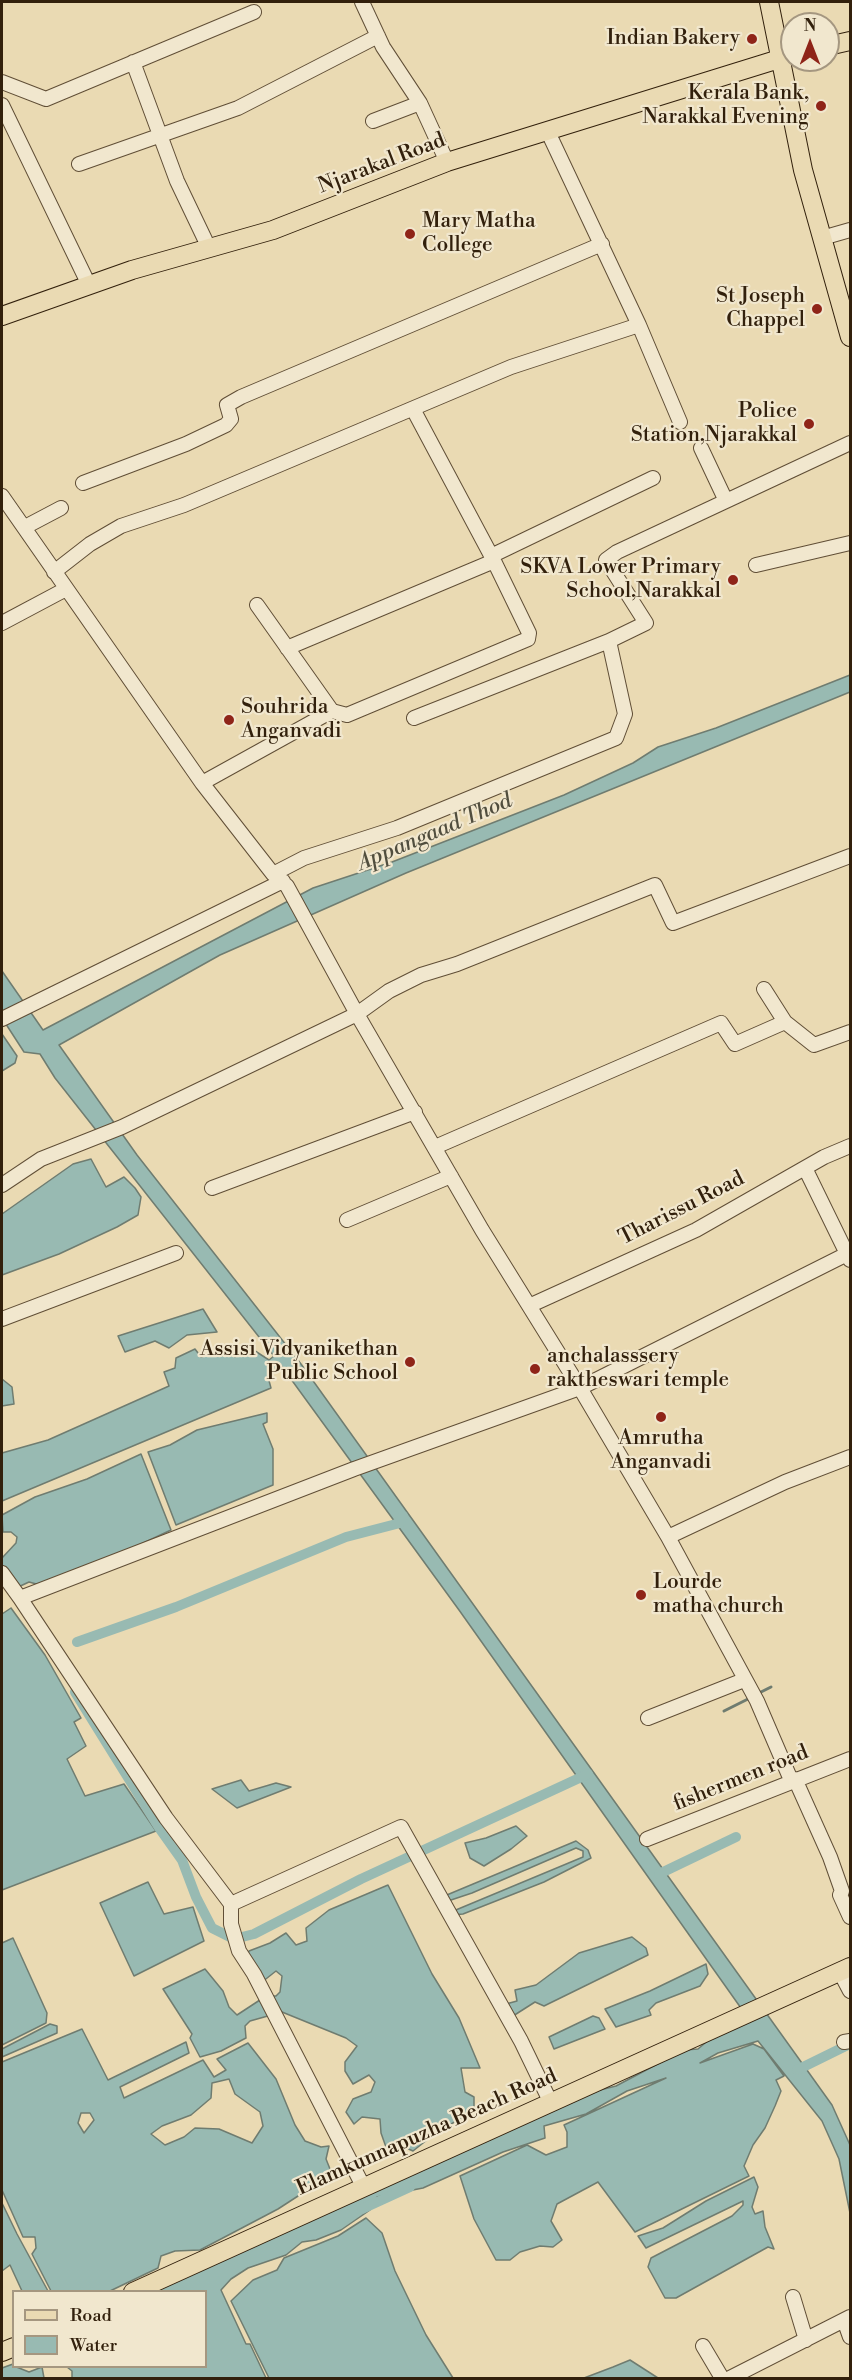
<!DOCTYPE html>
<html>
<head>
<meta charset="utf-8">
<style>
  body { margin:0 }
  #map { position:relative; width:852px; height:2380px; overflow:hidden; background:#eadab3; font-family:"Libre Bodoni",serif }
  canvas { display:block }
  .frame { position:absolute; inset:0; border:3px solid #32200c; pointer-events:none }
  .legend { position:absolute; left:12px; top:2290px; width:195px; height:78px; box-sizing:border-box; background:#f1e7ce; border:2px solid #a59780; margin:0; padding:8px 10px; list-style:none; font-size:18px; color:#32200c }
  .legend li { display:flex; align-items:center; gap:12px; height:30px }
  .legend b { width:30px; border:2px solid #a59780 }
  .north { position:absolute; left:780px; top:12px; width:60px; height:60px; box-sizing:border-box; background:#f1e7ce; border:2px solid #a59780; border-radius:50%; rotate:0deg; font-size:16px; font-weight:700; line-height:24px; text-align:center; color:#32200c }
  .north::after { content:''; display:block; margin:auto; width:21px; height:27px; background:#8f2418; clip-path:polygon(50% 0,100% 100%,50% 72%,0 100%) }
</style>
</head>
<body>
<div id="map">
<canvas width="852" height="2380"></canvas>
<div class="frame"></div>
<ul class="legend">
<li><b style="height:8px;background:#eadab3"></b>Road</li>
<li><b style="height:16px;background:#98bab2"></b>Water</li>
</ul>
<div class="north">N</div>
</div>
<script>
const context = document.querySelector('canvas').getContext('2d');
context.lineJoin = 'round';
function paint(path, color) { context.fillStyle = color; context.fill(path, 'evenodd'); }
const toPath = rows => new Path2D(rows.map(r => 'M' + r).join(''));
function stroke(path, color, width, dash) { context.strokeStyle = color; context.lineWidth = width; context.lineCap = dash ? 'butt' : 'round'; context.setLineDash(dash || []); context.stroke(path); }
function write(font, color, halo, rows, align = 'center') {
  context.font = font + ' "Libre Bodoni",serif'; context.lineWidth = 4.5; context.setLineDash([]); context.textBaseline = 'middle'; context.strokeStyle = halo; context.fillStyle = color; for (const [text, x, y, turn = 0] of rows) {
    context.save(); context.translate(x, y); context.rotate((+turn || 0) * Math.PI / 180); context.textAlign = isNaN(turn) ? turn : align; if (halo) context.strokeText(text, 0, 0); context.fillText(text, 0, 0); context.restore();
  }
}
const water = toPath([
  [850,675,850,692,406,873,220,955,59,1045,137,1155,301,1364,832,2105,850,2145,850,2213,839,2159,822,2121,758,2041,718,2053,700,2063,753,2044,764,2049,784,2076,776,2080,781,2091,775,2106,765,2128,753,2145,744,2166,749,2176,635,2232,598,2182,557,2204,551,2221,562,2240,553,2247,540,2246,520,2252,510,2260,496,2260,474,2219,460,2176,527,2145,546,2155,567,2147,567,2132,564,2125,666,2078,627,2091,586,2114,544,2126,545,2138,503,2152,423,2188,377,2197,370,2210,341,2230,316,2240,302,2242,286,2255,248,2268,231,2279,221,2290,246,2344,250,2344,266,2378,72,2378,72,2371,67,2367,206,2366,206,2292,144,2291,596,2091,616,2086,684,2050,698,2049,711,2038,748,2018,459,1610,280,1364,268,1377,271,1388,2,1501,2,1453,48,1440,169,1386,164,1372,175,1368,176,1358,195,1349,201,1357,227,1349,235,1357,249,1347,269,1360,274,1356,55,1078,40,1054,24,1052,2,1018,2,971,43,1030,313,888,392,862,564,795,633,763,658,747,716,728,850,675],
  [2,1034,17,1056,15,1063,2,1071,2,1034],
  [91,1159,106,1187,124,1177,135,1188,141,1197,138,1215,117,1227,59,1254,2,1275,2,1214,73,1164,91,1159],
  [203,1309,217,1332,187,1335,169,1348,155,1341,125,1352,118,1336,203,1309],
  [2,1379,12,1387,14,1404,2,1406,2,1379],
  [267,1413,267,1422,263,1424,273,1449,273,1485,176,1525,148,1452,170,1445,197,1430,267,1413],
  [141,1454,171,1530,122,1553,40,1585,29,1582,16,1588,2,1566,2,1558,16,1543,17,1537,11,1532,3,1532,2,1515,35,1497,87,1479,141,1454],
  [11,1608,45,1655,81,1718,74,1722,86,1746,67,1759,85,1796,124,1784,156,1831,2,1890,2,1614,11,1608],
  [241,1780,249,1791,276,1783,291,1787,237,1808,212,1789,241,1780],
  [516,1826,527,1836,511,1849,484,1866,470,1858,465,1843,486,1838,516,1826],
  [576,1841,588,1850,591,1858,544,1882,463,1914,452,1915,451,1912,583,1857,583,1851,576,1848,472,1893,445,1902,442,1897,576,1841],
  [148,1882,164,1914,193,1907,204,1941,134,1976,100,1903,148,1882],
  [388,1885,432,1974,459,2018,480,2068,461,2068,465,2092,474,2097,474,2111,437,2132,413,2151,404,2147,387,2150,381,2133,380,2119,362,2117,354,2124,346,2112,353,2099,371,2092,375,2082,369,2075,353,2084,345,2071,345,2062,357,2046,346,2038,282,2012,250,2021,245,2026,246,2038,221,2051,200,2057,190,2038,192,2034,163,1989,205,1969,223,1991,229,2007,237,2015,266,1996,276,1996,280,1992,282,1976,276,1971,257,1986,246,1959,249,1951,270,1943,286,1933,296,1945,307,1941,306,1928,329,1910,388,1885],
  [632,1937,646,1948,648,1955,544,2006,535,2002,513,2016,506,2004,517,2001,515,1990,536,1985,579,1953,632,1937],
  [13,1938,47,2013,46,2023,2,2045,2,1943,13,1938],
  [706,1964,708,1974,700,1986,656,2003,649,2010,651,2015,616,2027,605,2009,650,1991,706,1964],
  [593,2016,599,2018,605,2029,554,2049,549,2037,593,2016],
  [50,2024,57,2026,57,2033,2,2057,2,2049,50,2024],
  [82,2029,108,2080,186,2042,189,2053,120,2087,124,2098,203,2060,214,2077,226,2070,217,2059,248,2043,276,2079,295,2125,305,2141,321,2147,329,2146,326,2159,332,2174,278,2209,200,2250,175,2251,161,2256,158,2268,110,2291,51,2291,32,2254,36,2248,35,2237,23,2237,2,2190,2,2062,82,2029],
  [229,2079,235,2094,260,2112,263,2126,252,2143,219,2129,195,2128,184,2137,165,2145,151,2134,162,2126,191,2115,211,2098,212,2083,229,2079],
  [81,2113,90,2113,94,2120,84,2133,78,2123,81,2113],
  [754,2177,758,2187,752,2207,755,2214,763,2211,765,2227,774,2249,768,2247,676,2298,665,2298,648,2267,651,2258,732,2216,743,2205,743,2201,646,2248,638,2236,663,2228,706,2201,754,2177],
  [2,2203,17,2234,48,2291,22,2291,10,2265,2,2271,2,2203],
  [366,2218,382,2233,395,2271,426,2335,453,2378,269,2378,231,2301,253,2280,277,2270,284,2258,338,2236,366,2218],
  [630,2360,658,2378,584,2378,613,2367,630,2360],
  [13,2364,14,2366,29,2372,42,2367,44,2378,2,2378,2,2368,13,2364]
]);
const stream = toPath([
  [757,1694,771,1687],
  [724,1711,752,1697]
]);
const canal = toPath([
  [77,1642,176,1607,346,1537,400,1523,403,1516],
  [75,1692,160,1829,182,1860,196,1897,212,1928,234,1939,254,1934,361,1879,588,1774],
  [659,1874,736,1837],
  [797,2070,850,2044],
  [362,2209,410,2187]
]);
const minor = toPath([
  [362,2,383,47,420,103,447,162],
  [133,62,177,181,209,248],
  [2,82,46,99,254,12],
  [2,105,89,285],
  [373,121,420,103],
  [79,164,238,108,378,36],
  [822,238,850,230],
  [639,325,680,422],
  [413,409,494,561],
  [701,448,726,501],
  [83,483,186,444,226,425,231,419,227,405,241,397,602,244],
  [2,496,202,783,273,874,287,886,357,1014,482,1230,580,1388,668,1537,757,1701,791,1780],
  [25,527,61,508],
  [491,556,653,478],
  [756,565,850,543],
  [54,572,90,544,121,526,184,505,511,367,639,325,548,132],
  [2,623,66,589],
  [287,648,494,561,529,633,528,639,347,715,332,711],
  [414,718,609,641],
  [202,783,332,711,257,605],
  [273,874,304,858,397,828,616,738,625,714,609,641,646,623,606,560,617,552,850,443],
  [764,989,785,1022],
  [2,1019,283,881],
  [435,1147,721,1023,735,1044,785,1022,814,1045,850,1032],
  [805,1168,850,1260],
  [2,1185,41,1159,122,1127,357,1014,389,991,421,975,457,964,655,885,673,923,850,856],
  [212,1188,415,1112],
  [347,1220,451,1176],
  [531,1305,696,1230,824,1157,850,1146],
  [2,1319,176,1253],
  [668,1537,785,1482,850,1457],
  [2,1573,20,1598],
  [648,1718,744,1680],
  [795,1779,830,1857,842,1891,840,1895,850,1917],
  [647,1839,850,1759],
  [231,1904,231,1924,239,1951,254,1974,363,2186],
  [840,1972,850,1991],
  [844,2042,850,2041],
  [550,2101,521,2041,401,1827,231,1904,166,1818,20,1598,354,1469,580,1388,847,1254],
  [793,2297,806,2340],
  [844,2320,850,2337],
  [703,2346,722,2378],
  [730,2378,850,2317]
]);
const major = toPath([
  [769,2,803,170,850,337],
  [828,46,850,41],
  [2,316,132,270,273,230,447,162,792,55],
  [133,2292,850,1967],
  [2,2352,14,2347]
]);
const markers = [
  [752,39,6,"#8f2418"],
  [821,106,6,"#8f2418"],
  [410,234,6,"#8f2418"],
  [817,309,6,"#8f2418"],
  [809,424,6,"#8f2418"],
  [733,580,6,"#8f2418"],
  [229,720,6,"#8f2418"],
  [410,1362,6,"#8f2418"],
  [535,1369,6,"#8f2418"],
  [661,1417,6,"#8f2418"],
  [641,1595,6,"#8f2418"]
];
const poiNames = [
  ["Indian Bakery",740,39],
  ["Kerala Bank,",809,94],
  ["Narakkal Evening",809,118],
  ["Mary Matha",422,222,"left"],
  ["College",422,246,"left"],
  ["St Joseph",805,297],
  ["Chappel",805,321],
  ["Police",797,412],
  ["Station,Njarakkal",797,436],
  ["SKVA Lower Primary",721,568],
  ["School,Narakkal",721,592],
  ["Souhrida",241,708,"left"],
  ["Anganvadi",241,732,"left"],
  ["Assisi Vidyanikethan",398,1350],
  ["Public School",398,1374],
  ["anchalasssery",547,1357,"left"],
  ["raktheswari temple",547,1381,"left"],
  ["Amrutha",661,1439,"center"],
  ["Anganvadi",661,1463,"center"],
  ["Lourde",653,1583,"left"],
  ["matha church",653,1607,"left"]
];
const streetNames = [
  ["Njarakal Road",382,164,-21],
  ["Tharissu Road",682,1209,-27],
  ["fishermen road",741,1779,-22],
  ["Elamkunnapuzha Beach Road",427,2133,-24]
];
const waterNames = [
  ["Appangaad Thod",435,833,-23]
];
paint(water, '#98bab2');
stroke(water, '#6f7c70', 1.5);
stroke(stream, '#6f7c70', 3);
stroke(canal, '#98bab2', 10);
stroke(minor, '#604e36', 16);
stroke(major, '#32200c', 20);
stroke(minor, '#f1e7ce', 14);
stroke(major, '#eadab3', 18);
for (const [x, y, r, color] of markers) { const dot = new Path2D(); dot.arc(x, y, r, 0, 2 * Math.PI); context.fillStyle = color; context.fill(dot); stroke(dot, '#f1e7ce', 2); }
write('21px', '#32200c', '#f1e7ce', poiNames, 'right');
write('21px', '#32200c', '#f1e7ce', streetNames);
write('italic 22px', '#514e3e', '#f1e7ce', waterNames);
</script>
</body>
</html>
